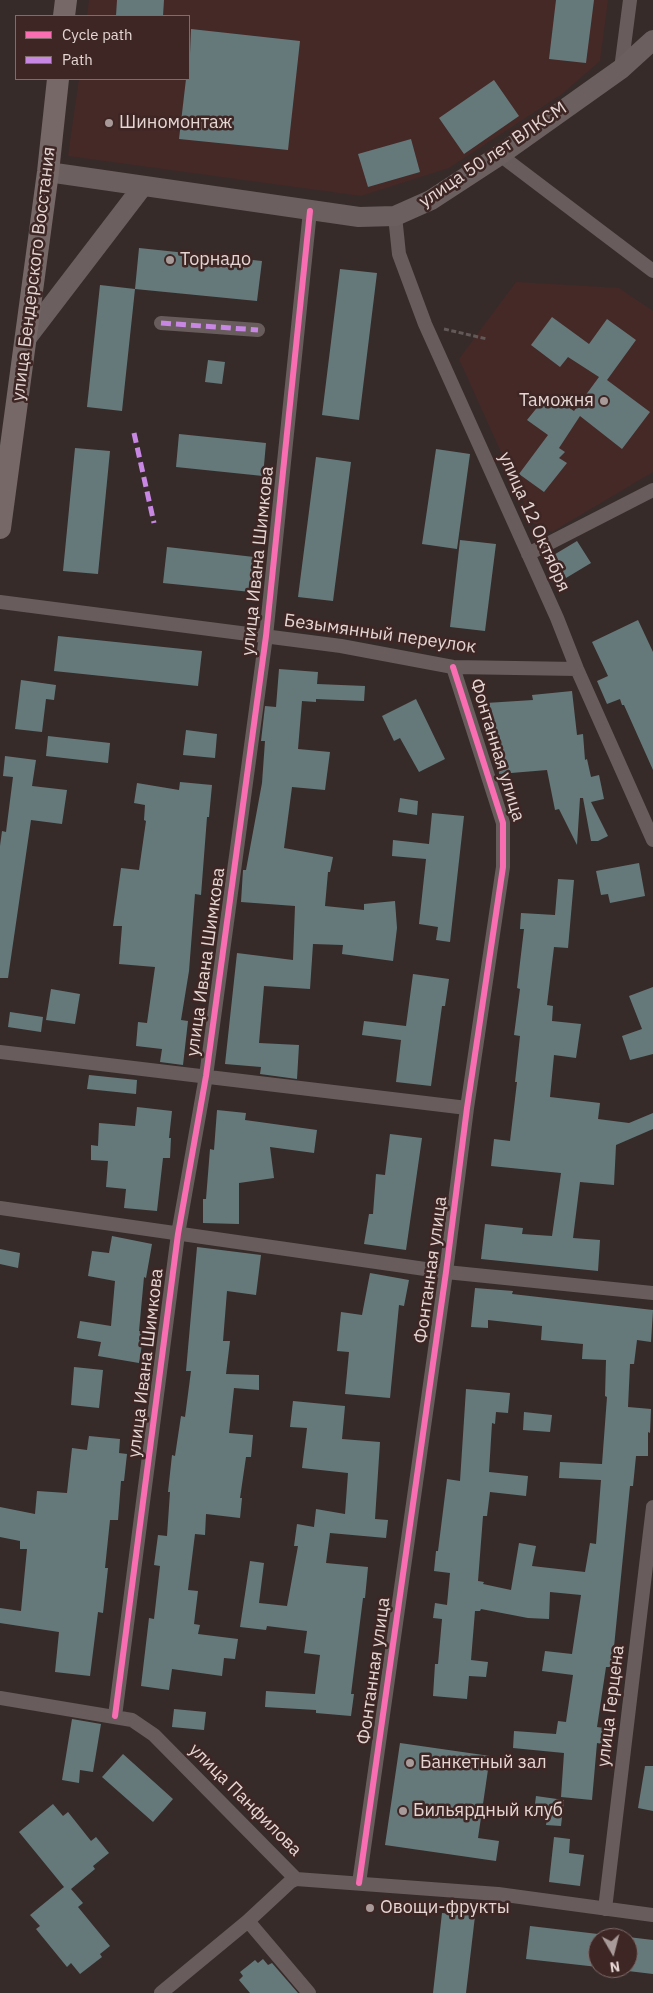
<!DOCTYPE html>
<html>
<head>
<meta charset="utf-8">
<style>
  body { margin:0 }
  #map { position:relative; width:653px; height:1993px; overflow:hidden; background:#372b2a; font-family:"IBM Plex Sans",sans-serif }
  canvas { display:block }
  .legend { position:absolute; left:15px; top:15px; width:175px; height:65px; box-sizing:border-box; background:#3d2624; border:1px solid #806c6a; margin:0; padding:6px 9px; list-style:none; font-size:15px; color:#e5d6d4 }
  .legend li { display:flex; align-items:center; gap:10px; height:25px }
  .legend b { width:25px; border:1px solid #806c6a }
  .north { position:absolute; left:588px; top:1928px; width:50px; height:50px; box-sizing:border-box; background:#3d2624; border:1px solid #806c6a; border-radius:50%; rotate:172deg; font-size:14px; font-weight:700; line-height:20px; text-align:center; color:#e5d6d4 }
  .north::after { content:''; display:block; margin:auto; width:18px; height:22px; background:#a89a98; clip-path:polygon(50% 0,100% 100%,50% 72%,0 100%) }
</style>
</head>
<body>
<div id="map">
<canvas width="653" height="1993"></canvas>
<ul class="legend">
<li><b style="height:6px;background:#f96db3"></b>Cycle path</li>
<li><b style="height:6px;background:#c787e3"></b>Path</li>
</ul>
<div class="north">N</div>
</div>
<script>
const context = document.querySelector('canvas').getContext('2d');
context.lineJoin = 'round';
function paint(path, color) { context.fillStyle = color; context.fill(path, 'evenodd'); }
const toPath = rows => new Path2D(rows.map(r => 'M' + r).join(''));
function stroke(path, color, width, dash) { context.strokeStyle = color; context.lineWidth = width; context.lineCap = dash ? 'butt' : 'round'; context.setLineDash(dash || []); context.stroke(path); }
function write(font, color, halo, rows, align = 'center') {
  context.font = font + ' "IBM Plex Sans",sans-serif'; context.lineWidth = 5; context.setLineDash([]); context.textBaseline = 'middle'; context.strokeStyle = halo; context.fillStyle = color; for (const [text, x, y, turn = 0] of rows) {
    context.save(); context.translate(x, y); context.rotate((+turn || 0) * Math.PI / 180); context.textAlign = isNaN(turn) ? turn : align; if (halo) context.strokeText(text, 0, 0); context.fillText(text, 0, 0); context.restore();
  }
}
const built = toPath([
  [89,0,608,0,600,61,562,94,449,168,361,196,68,156,79,79,189,79,189,16,87,16],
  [516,282,619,288,653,311,653,472,552,532,533,523,459,359]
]);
const building = toPath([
  [117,0,164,0,163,16,116,16],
  [556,0,594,0,586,63,549,59],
  [191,29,300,41,288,150,179,139,186,79,189,79],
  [494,80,519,116,464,154,439,118],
  [411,139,420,172,368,187,358,154],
  [139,248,262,261,257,301,135,289],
  [340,269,377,273,359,420,322,415],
  [100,285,135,289,122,411,87,407],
  [552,317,589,344,607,319,636,340,607,380,650,412,622,449,580,416,559,448,565,452,559,458,567,463,544,492,519,474,548,435,527,420,548,394,574,411,599,377,568,357,560,367,531,345],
  [208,360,225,362,222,384,205,382],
  [179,434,266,443,263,476,176,467],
  [75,448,110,451,98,574,63,571],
  [436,449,470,454,457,549,422,544],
  [316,457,351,462,333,601,298,597],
  [460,540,496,544,485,631,450,627],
  [577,541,591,563,566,578,552,556],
  [167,547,254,557,251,592,163,583],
  [638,620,653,652,653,770,624,705,622,705,620,699,607,704,597,681,608,676,592,642],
  [58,636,202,651,198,686,54,671],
  [279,669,318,672,317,684,365,686,364,701,316,699,316,702,302,701,298,749,330,752,325,790,292,787,284,848,333,857,330,872,328,872,325,906,364,910,364,904,395,901,397,928,393,961,342,954,343,945,313,944,310,989,264,986,259,1043,299,1045,297,1079,260,1074,261,1067,225,1064,237,953,293,960,295,906,241,902,243,870,246,870,262,783,265,741,261,741,265,706,276,707],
  [21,680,56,685,54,700,46,699,42,732,15,729],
  [572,691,577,735,583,734,585,760,587,759,591,777,599,775,604,799,591,802,608,836,598,841,591,841,583,798,580,798,577,845,559,809,555,810,547,770,499,774,496,733,488,733,486,703,533,700,532,695],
  [416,699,445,759,419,772,400,738,394,741,382,716],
  [186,730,217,734,215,758,183,755],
  [48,736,110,743,108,763,46,756],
  [5,756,36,760,32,786,67,790,62,824,31,820,8,978,0,978,0,846,2,831,6,832,13,777,3,776],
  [180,782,212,785,209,817,207,817,201,895,195,894,189,971,181,1020,188,1021,183,1065,160,1062,162,1049,136,1046,138,1022,147,1023,155,967,119,964,122,926,113,926,121,868,139,870,146,821,144,820,145,805,134,803,137,783,179,790],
  [400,798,418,801,417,815,398,812],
  [432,813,464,816,450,942,436,940,438,927,419,924,426,859,392,856,393,840,429,844],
  [639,863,645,896,610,903,608,894,601,895,596,871],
  [558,879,574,880,568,948,554,947,547,1005,553,1006,552,1021,581,1024,576,1058,554,1055,550,1097,600,1103,598,1119,629,1123,653,1113,653,1129,616,1145,614,1185,580,1182,573,1238,600,1240,598,1271,481,1259,485,1224,523,1228,522,1234,552,1236,561,1173,491,1166,494,1139,510,1141,517,1082,515,1082,520,1036,514,1035,520,989,517,988,524,929,520,929,521,913,555,915],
  [413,974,449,979,445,1006,442,1006,431,1086,396,1082,401,1040,362,1035,364,1021,406,1026],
  [653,987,653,1054,630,1060,622,1036,642,1029,629,996],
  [51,989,80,994,75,1024,46,1020],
  [10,1012,43,1017,41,1032,8,1027],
  [89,1075,137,1080,136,1094,87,1089],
  [137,1107,172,1111,169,1138,171,1138,170,1158,163,1158,157,1211,124,1208,126,1189,106,1187,108,1161,91,1160,91,1145,98,1146,99,1123,135,1126],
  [217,1110,246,1113,245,1120,317,1130,314,1153,270,1147,274,1178,239,1183,239,1224,203,1223,203,1199,206,1199,210,1149,214,1150],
  [390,1134,422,1138,406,1250,364,1244,369,1214,373,1214,376,1174,385,1175],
  [112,1236,152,1244,146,1278,144,1277,139,1331,144,1332,139,1363,98,1356,101,1342,77,1338,80,1321,111,1326,115,1281,88,1276,92,1251,109,1253],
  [197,1247,261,1255,256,1295,227,1291,223,1341,230,1341,226,1374,259,1375,259,1390,234,1388,229,1433,253,1435,251,1457,246,1457,240,1498,242,1498,240,1518,206,1514,205,1535,195,1534,188,1590,198,1591,194,1624,200,1625,198,1634,238,1639,235,1659,224,1658,222,1676,172,1669,169,1690,141,1686,149,1618,154,1619,160,1566,154,1565,158,1535,167,1536,170,1492,168,1492,172,1455,175,1456,181,1416,185,1417,191,1371,186,1371],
  [0,1249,20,1253,18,1268,0,1264],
  [370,1273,409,1280,404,1306,399,1305,390,1398,345,1394,349,1352,337,1351,341,1312,362,1315],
  [475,1288,513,1291,512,1294,653,1310,651,1342,637,1340,634,1364,630,1364,628,1407,651,1409,650,1433,648,1432,648,1456,636,1456,633,1486,630,1486,612,1667,606,1667,597,1727,611,1729,608,1745,597,1743,592,1800,561,1797,564,1753,513,1748,514,1731,556,1734,558,1721,566,1722,573,1675,542,1671,545,1651,572,1654,581,1595,550,1592,549,1619,528,1618,481,1609,480,1611,475,1611,471,1660,488,1662,486,1677,469,1676,467,1699,433,1696,435,1664,438,1664,442,1619,433,1618,435,1603,447,1605,450,1573,434,1571,436,1551,438,1551,447,1479,460,1481,466,1389,510,1393,508,1413,496,1412,495,1424,492,1423,489,1472,528,1476,526,1496,490,1492,487,1516,483,1516,478,1581,484,1582,483,1584,511,1590,519,1543,536,1546,532,1566,585,1572,590,1543,596,1544,601,1480,559,1478,560,1462,602,1464,607,1397,605,1396,606,1360,582,1359,583,1344,541,1340,542,1326,488,1320,488,1328,471,1327],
  [74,1367,103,1370,99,1408,71,1405],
  [293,1401,345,1406,342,1439,380,1442,375,1519,388,1520,386,1538,330,1533,326,1563,368,1567,365,1598,363,1598,351,1694,354,1694,351,1716,316,1713,316,1710,265,1707,266,1691,315,1694,320,1655,304,1653,307,1631,267,1626,266,1630,240,1627,250,1561,264,1563,259,1603,287,1606,298,1546,294,1546,297,1524,314,1527,316,1509,345,1514,348,1473,302,1468,307,1428,290,1427],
  [524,1412,552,1415,550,1432,523,1430],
  [89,1436,120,1439,119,1453,127,1454,124,1481,121,1481,118,1520,110,1520,105,1568,108,1568,103,1613,98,1612,90,1676,55,1672,59,1632,0,1623,0,1608,21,1611,27,1549,20,1549,20,1541,0,1537,0,1507,35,1514,37,1491,67,1493,72,1448,87,1450],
  [174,1709,206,1712,204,1730,172,1727],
  [72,1719,101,1724,93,1772,80,1770,79,1783,62,1780],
  [400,1743,490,1756,478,1838,499,1841,496,1861,385,1845],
  [123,1754,173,1799,153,1822,102,1777],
  [645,1766,653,1766,653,1811,638,1808],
  [536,1796,564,1800,561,1826,546,1825,548,1814,534,1812],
  [53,1804,63,1816,68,1812,91,1841,96,1837,109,1853,93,1866,95,1869,71,1889,83,1903,78,1907,110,1946,100,1954,102,1957,80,1974,71,1963,67,1967,36,1929,40,1926,30,1915,64,1887,19,1832],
  [554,1837,570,1839,569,1853,584,1855,580,1886,549,1882],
  [442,1913,475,1916,466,1993,433,1993],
  [530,1926,598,1934,598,1967,526,1959],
  [628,1937,653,1940,653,1974,628,1971],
  [263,1959,268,1965,272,1963,298,1993,250,1993,239,1980,243,1976,240,1972,255,1960,258,1963]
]);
const path = toPath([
  [444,329,487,339]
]);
const street = toPath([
  [621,69,630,0],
  [500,155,653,271],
  [395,216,399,254,425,324,557,618,577,669,653,840],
  [161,323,258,330],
  [528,554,653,490],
  [0,602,341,646,453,667,577,669],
  [0,1052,467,1108],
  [0,1208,446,1272,653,1293],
  [0,1698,132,1720,154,1735,296,1879,498,1894,653,1915],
  [115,1716,178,1234,206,1076,266,636,310,211],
  [359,1883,446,1272,467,1108,503,867,503,823,453,667],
  [605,1909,653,1507],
  [248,1921,309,1993],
  [161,1993,248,1921,290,1882,296,1879]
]);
const secondary = toPath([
  [48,172,359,217,395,216,431,200,500,155,621,69,653,40],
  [26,339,143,186]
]);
const primary = toPath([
  [64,16,66,0],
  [0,528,48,172,58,79]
]);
const quiet = toPath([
  [161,323,258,330],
  [134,433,154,523]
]);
const cycleway = toPath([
  [115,1716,178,1234,206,1076,266,636,310,211],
  [359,1883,446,1272,467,1108,503,867,503,823,453,667]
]);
const markers = [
  [109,123,5,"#a89a98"],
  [170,260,5,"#a89a98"],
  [604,401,5,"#a89a98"],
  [410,1763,5,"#a89a98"],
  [403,1811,5,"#a89a98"],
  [370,1908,5,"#a89a98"]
];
const poiNames = [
  ["Шиномонтаж",119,123],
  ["Торнадо",180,260],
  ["Таможня",594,401,"right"],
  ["Банкетный зал",420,1763],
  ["Бильярдный клуб",413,1811],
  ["Овощи-фрукты",380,1908]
];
const streetNames = [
  ["улица 50 лет ВЛКСМ",493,155,-34],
  ["улица Бендерского Восстания",34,274,-83],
  ["улица 12 Октября",534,522,66],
  ["улица Ивана Шимкова",258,561,-84],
  ["Безымянный переулок",380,634,8],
  ["Фонтанная улица",497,750,73],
  ["улица Ивана Шимкова",206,962,-82],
  ["Фонтанная улица",431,1270,-82],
  ["улица Ивана Шимкова",146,1363,-83],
  ["Фонтанная улица",374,1671,-82],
  ["улица Герцена",611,1706,-83],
  ["улица Панфилова",245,1800,45]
];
paint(built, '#452927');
paint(building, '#65797b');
stroke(path, '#625958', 3, [5, 2.5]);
stroke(street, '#685d5c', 14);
stroke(secondary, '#6b605f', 20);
stroke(primary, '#766867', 22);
stroke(quiet, '#c787e3', 5, [10, 5]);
stroke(cycleway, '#f96db3', 6);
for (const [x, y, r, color] of markers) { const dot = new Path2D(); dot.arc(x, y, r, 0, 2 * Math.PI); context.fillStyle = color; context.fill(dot); stroke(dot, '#3d2624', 2); }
write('18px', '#e5d6d4', '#3d2624', poiNames, 'left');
write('18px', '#e5d6d4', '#3d2624', streetNames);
</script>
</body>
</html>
